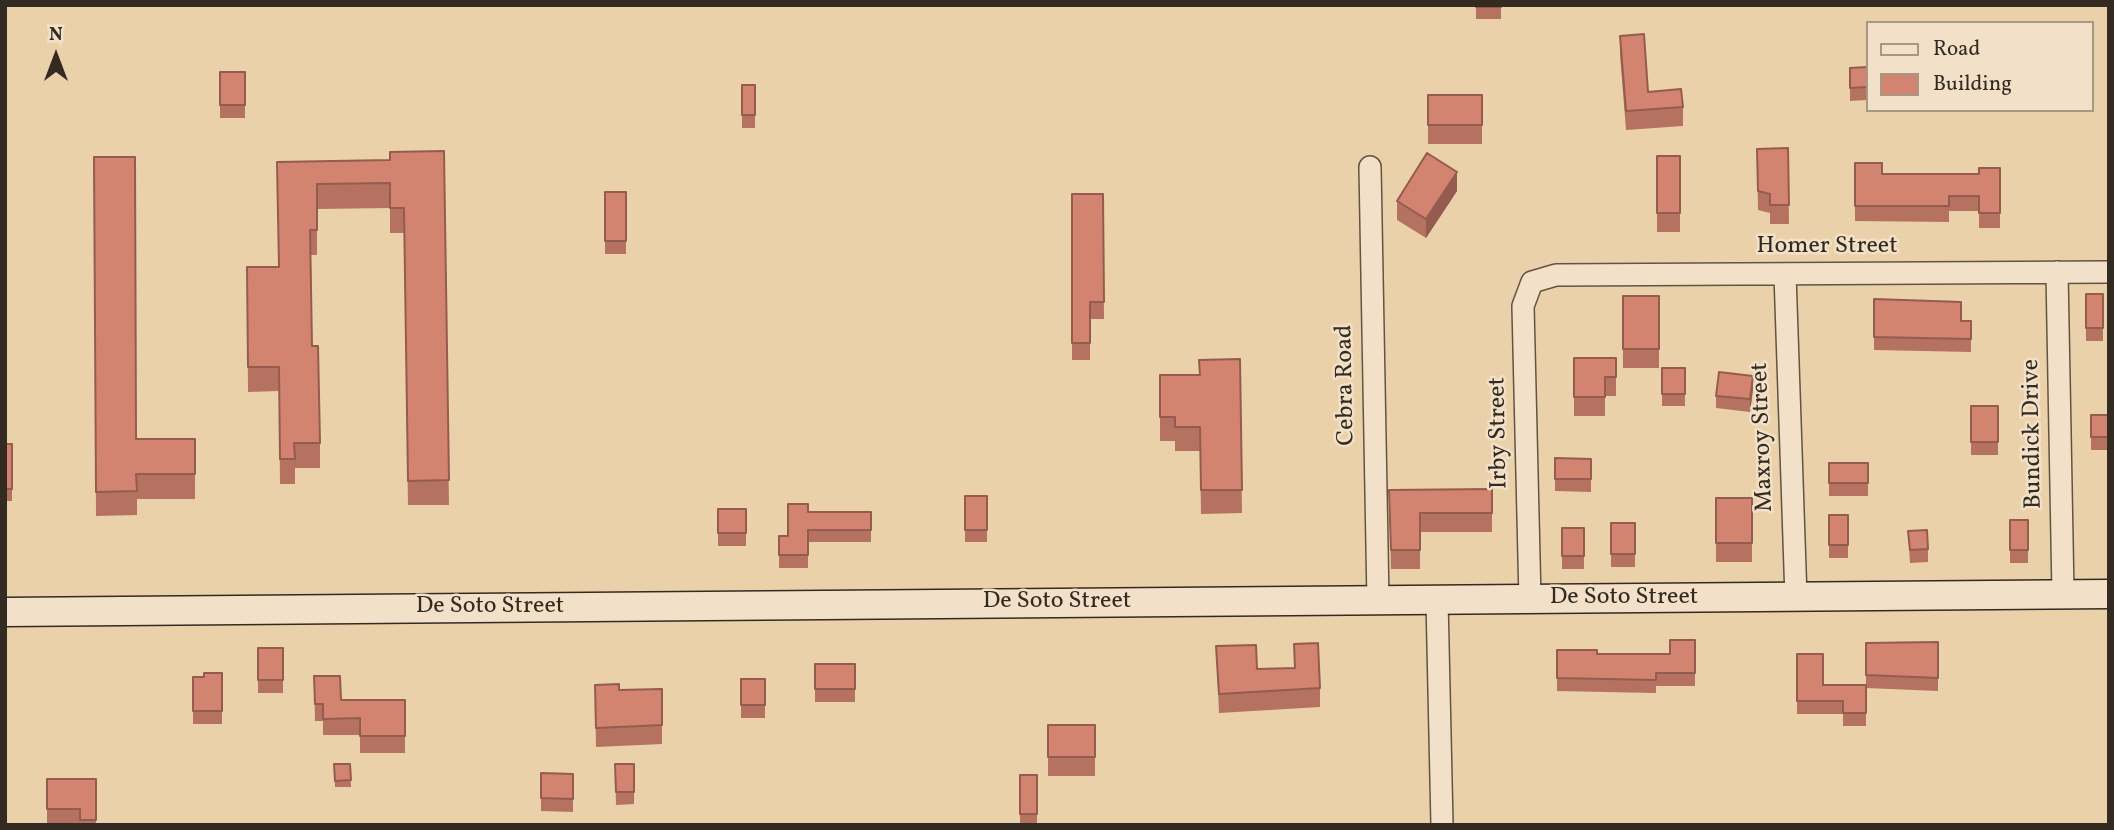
<!DOCTYPE html>
<html>
<head>
<meta charset="utf-8">
<style>
  body { margin:0 }
  #map { position:relative; width:2114px; height:830px; overflow:hidden; background:#ebd1aa; font-family:Vollkorn,serif }
  canvas { display:block }
  .frame { position:absolute; inset:0; border:7px solid #332a21; pointer-events:none }
  .legend { position:absolute; left:1866px; top:21px; width:228px; height:91px; box-sizing:border-box; background:#f2e1c8; border:2px solid #a69885; margin:0; padding:9px 12px; list-style:none; font-size:21px; color:#332a21 }
  .legend li { display:flex; align-items:center; gap:14px; height:35px }
  .legend b { width:35px; border:2px solid #a69885 }
  .north { position:absolute; left:21px; top:21px; width:70px; height:70px; -webkit-text-stroke:5px #f2e1c8; paint-order:stroke; rotate:0deg; font-size:19px; font-weight:700; line-height:28px; text-align:center; color:#332a21 }
  .north::after { content:''; display:block; margin:auto; width:24px; height:32px; background:#332a21; clip-path:polygon(50% 0,100% 100%,50% 72%,0 100%) }
</style>
</head>
<body>
<div id="map">
<canvas width="2114" height="830"></canvas>
<div class="frame"></div>
<ul class="legend">
<li><b style="height:9px;background:#f2e1c8"></b>Road</li>
<li><b style="height:19px;background:#d38471"></b>Building</li>
</ul>
<div class="north">N</div>
</div>
<script>
const context = document.querySelector('canvas').getContext('2d');
context.lineJoin = 'round';
const toPath = rows => new Path2D(rows.map(r => 'M' + r).join(''));
function stroke(path, color, width, dash) { context.strokeStyle = color; context.lineWidth = width; context.lineCap = dash ? 'butt' : 'round'; context.setLineDash(dash || []); context.stroke(path); }
function paint(path, color) { context.fillStyle = color; context.fill(path, 'evenodd'); }
function write(font, color, halo, rows, align = 'center') {
  context.font = font + ' Vollkorn,serif'; context.lineWidth = 5; context.setLineDash([]); context.textBaseline = 'middle'; context.strokeStyle = halo; context.fillStyle = color; for (const [text, x, y, turn = 0] of rows) {
    context.save(); context.translate(x, y); context.rotate((+turn || 0) * Math.PI / 180); context.textAlign = isNaN(turn) ? turn : align; if (halo) context.strokeText(text, 0, 0); context.fillText(text, 0, 0); context.restore();
  }
}
const street = toPath([
  [1370,167,1378,601],
  [2057,272,2063,594],
  [1785,274,1796,598],
  [1437,600,1442,825],
  [1530,600,1523,306,1532,282,1556,275,2109,272]
]);
const secondary = toPath([
  [5,612,2109,594]
]);
const wall = toPath([
  [1476,5,1501,5,1501,19,1476,19],
  [1620,36,1648,92,1683,107,1683,126,1626,130,1620,55],
  [1867,67,1867,100,1850,101,1850,68],
  [220,72,245,72,245,118,220,118],
  [742,85,755,85,755,128,742,128],
  [1428,95,1482,95,1482,144,1428,144],
  [1788,148,1789,224,1770,224,1770,213,1758,210,1757,149],
  [444,151,449,505,408,505,404,233,390,233,390,208,317,209,317,255,311,255,312,346,320,443,320,468,295,468,295,484,280,484,279,391,248,392,247,267,279,267,277,162,390,160],
  [1657,156,1680,156,1680,232,1657,232],
  [94,157,136,439,195,439,195,499,137,499,137,515,96,516],
  [1855,163,1882,174,1979,174,2000,168,2000,228,1979,228,1979,211,1949,211,1949,222,1855,221],
  [1457,191,1426,238,1397,220,1397,201],
  [605,192,626,192,626,254,605,254],
  [1072,194,1103,194,1104,319,1090,319,1090,360,1072,360],
  [2086,294,2103,294,2103,341,2086,341],
  [1623,296,1659,296,1659,368,1623,368],
  [1874,299,1961,321,1971,321,1971,352,1874,350],
  [1574,358,1616,358,1616,396,1605,396,1605,416,1574,416],
  [1240,359,1242,513,1201,514,1200,451,1175,451,1175,441,1160,441,1160,375,1199,375],
  [1662,368,1685,368,1685,406,1662,406],
  [1753,389,1750,412,1716,408,1716,396],
  [1971,406,1998,406,1998,455,1971,455],
  [2091,415,2109,415,2109,450,2091,450],
  [5,444,12,444,12,501,5,501],
  [1555,458,1591,459,1591,492,1555,491],
  [1829,463,1868,463,1868,496,1829,496],
  [1492,489,1492,532,1420,532,1420,569,1391,569,1389,490],
  [965,496,987,496,987,542,965,542],
  [1716,498,1752,498,1752,562,1716,562],
  [718,509,746,509,746,546,718,546],
  [808,512,871,512,871,542,808,542,808,568,779,568,779,536,788,536],
  [1829,515,1848,515,1848,558,1829,558],
  [2010,520,2028,520,2028,563,2010,563],
  [1611,523,1635,523,1635,567,1611,567],
  [1562,528,1584,528,1584,569,1562,569],
  [1908,531,1928,549,1928,562,1910,563],
  [1695,640,1695,686,1656,686,1656,693,1557,691,1557,650,1597,654,1670,654],
  [1938,642,1938,691,1866,688,1866,726,1843,726,1843,714,1797,714,1797,654,1823,685,1866,685,1866,643],
  [1294,644,1320,688,1320,707,1219,713,1216,646,1257,669,1295,668],
  [258,648,283,648,283,693,258,693],
  [815,664,855,664,855,702,815,702],
  [222,673,222,724,193,724,193,677,204,677],
  [314,676,341,700,405,700,405,753,360,753,360,735,323,735,323,721,315,721],
  [741,679,765,679,765,718,741,718],
  [595,685,619,690,662,689,662,744,596,747],
  [1048,725,1095,725,1095,776,1048,776],
  [334,764,350,764,351,787,335,787],
  [615,764,634,764,634,804,616,805],
  [541,773,573,774,573,812,541,811],
  [1020,775,1037,775,1037,825,1020,825],
  [47,779,96,779,96,825,47,825]
]);
const shadedWall = toPath([
  [1457,172,1457,191,1426,238,1426,219],
  [1753,376,1753,389,1750,412,1750,399]
]);
const building = toPath([
  [1476,5,1501,5,1501,7,1476,7,1476,5],
  [1644,34,1648,92,1681,89,1683,107,1626,111,1620,36,1644,34],
  [1867,67,1867,87,1850,88,1850,68,1867,67],
  [220,72,245,72,245,105,220,105,220,72],
  [742,85,755,85,755,115,742,115,742,85],
  [1428,95,1482,95,1482,125,1428,125,1428,95],
  [1788,148,1789,205,1770,205,1770,194,1758,191,1757,149,1788,148],
  [444,151,449,480,408,481,404,208,390,208,390,183,317,184,317,230,310,230,312,346,318,346,320,443,294,443,295,459,280,459,279,367,248,367,247,267,279,267,277,162,390,160,390,152,444,151],
  [1427,153,1457,172,1426,219,1397,201,1427,153],
  [1657,156,1680,156,1680,213,1657,213,1657,156],
  [94,157,135,157,136,439,195,439,195,474,136,474,137,491,96,492,94,157],
  [1855,163,1882,163,1882,174,1979,174,1979,168,2000,168,2000,213,1979,213,1979,196,1949,196,1949,206,1855,206,1855,163],
  [605,192,626,192,626,241,605,241,605,192],
  [1072,194,1103,194,1104,302,1090,302,1090,343,1072,343,1072,194],
  [2086,294,2103,294,2103,328,2086,328,2086,294],
  [1623,296,1659,296,1659,349,1623,349,1623,296],
  [1874,299,1961,302,1961,321,1971,321,1971,339,1874,337,1874,299],
  [1574,358,1616,358,1616,377,1605,377,1605,397,1574,397,1574,358],
  [1240,359,1242,490,1201,490,1200,427,1175,427,1175,417,1160,417,1160,375,1200,375,1199,360,1240,359],
  [1662,368,1685,368,1685,394,1662,394,1662,368],
  [1719,372,1753,376,1750,399,1716,396,1719,372],
  [1971,406,1998,406,1998,442,1971,442,1971,406],
  [2091,415,2109,415,2109,437,2091,437,2091,415],
  [5,444,12,444,12,489,5,489,5,444],
  [1555,458,1591,459,1591,479,1555,479,1555,458],
  [1829,463,1868,463,1868,483,1829,483,1829,463],
  [1492,489,1492,513,1420,513,1420,550,1391,550,1389,490,1492,489],
  [965,496,987,496,987,530,965,530,965,496],
  [1716,498,1752,498,1752,543,1716,543,1716,498],
  [788,504,808,504,808,512,871,512,871,530,808,530,808,555,779,555,779,536,788,536,788,504],
  [718,509,746,509,746,533,718,533,718,509],
  [1829,515,1848,515,1848,545,1829,545,1829,515],
  [2010,520,2028,520,2028,550,2010,550,2010,520],
  [1611,523,1635,523,1635,554,1611,554,1611,523],
  [1562,528,1584,528,1584,556,1562,556,1562,528],
  [1927,530,1928,549,1910,550,1908,531,1927,530],
  [1670,640,1695,640,1695,673,1656,673,1656,680,1557,678,1557,650,1597,650,1597,654,1670,654,1670,640],
  [1938,642,1938,678,1866,675,1866,643,1938,642],
  [1318,643,1320,688,1219,694,1216,646,1256,645,1257,669,1295,668,1294,644,1318,643],
  [258,648,283,648,283,680,258,680,258,648],
  [1797,654,1823,654,1823,685,1866,685,1866,713,1843,713,1843,701,1797,701,1797,654],
  [815,664,855,664,855,689,815,689,815,664],
  [204,673,222,673,222,711,193,711,193,677,204,677,204,673],
  [314,676,340,676,341,700,405,700,405,736,360,736,360,718,323,719,323,704,315,704,314,676],
  [741,679,765,679,765,705,741,705,741,679],
  [619,684,619,690,662,689,662,725,596,728,595,685,619,684],
  [1048,725,1095,725,1095,757,1048,757,1048,725],
  [334,764,350,764,351,780,335,781,334,764],
  [615,764,634,764,634,792,616,792,615,764],
  [541,773,573,774,573,799,541,798,541,773],
  [1020,775,1037,775,1037,814,1020,814,1020,775],
  [47,779,96,779,96,820,80,820,80,809,47,809,47,779]
]);
const streetNames = [
  ["Homer Street",1827,248],
  ["Cebra Road",1347,385,-91],
  ["Irby Street",1500,433,-91],
  ["Bundick Drive",2034,434,-91],
  ["Maxroy Street",1764,437,-92],
  ["De Soto Street",1624,599],
  ["De Soto Street",1057,603],
  ["De Soto Street",490,608]
];
stroke(street, '#615443', 24);
stroke(secondary, '#332a21', 31);
stroke(street, '#f2e1c8', 21);
stroke(secondary, '#f2e1c8', 28);
paint(wall, '#b57261');
paint(shadedWall, '#945c4f');
paint(building, '#d38471');
stroke(building, '#945c4f', 2);
write('24px', '#332a21', '#f2e1c8', streetNames);
</script>
</body>
</html>
